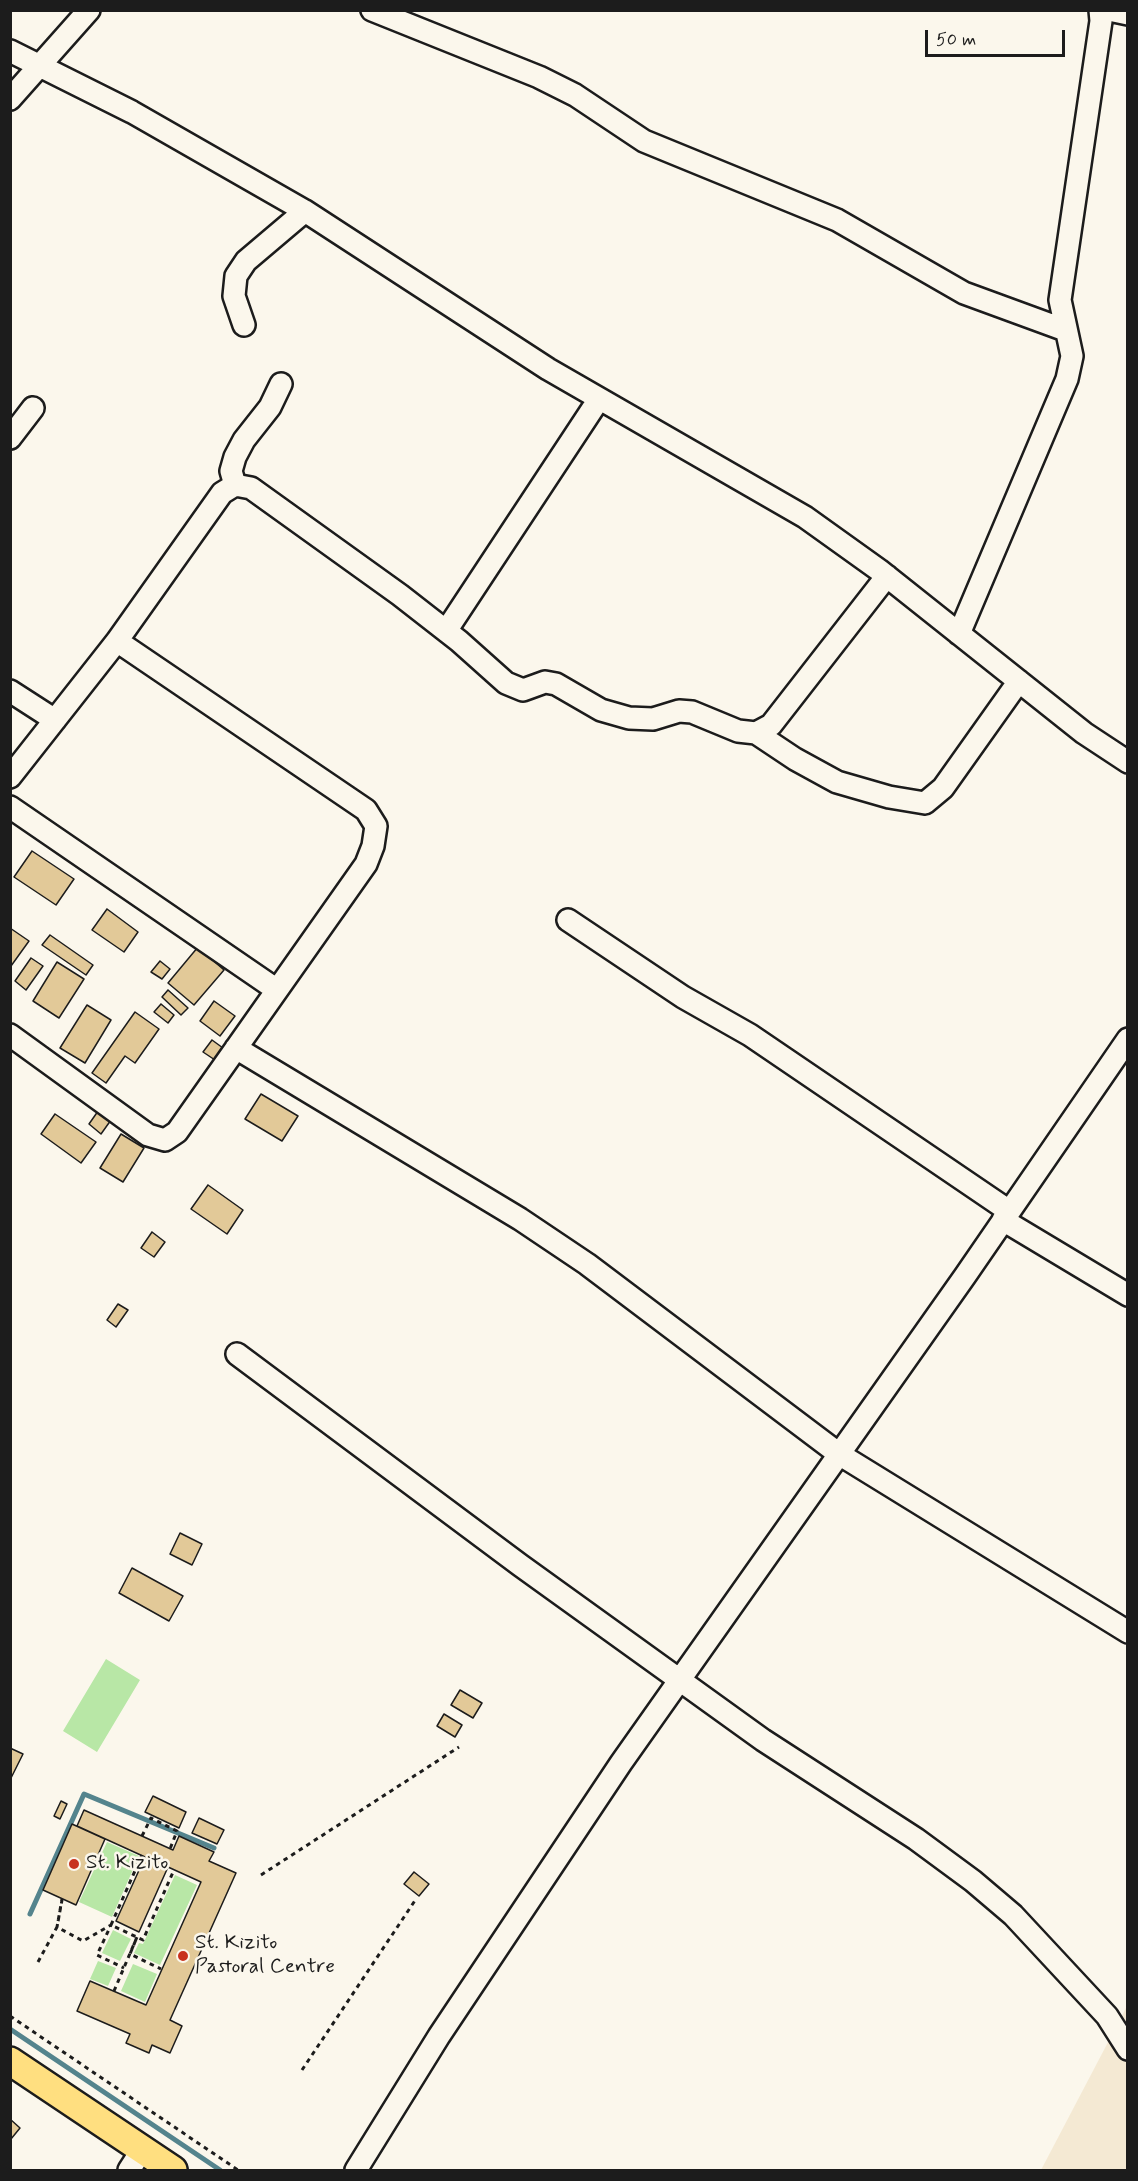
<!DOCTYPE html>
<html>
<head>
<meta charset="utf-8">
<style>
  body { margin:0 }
  #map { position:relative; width:1138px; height:2181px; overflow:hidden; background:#fbf7ec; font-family:Mynerve,sans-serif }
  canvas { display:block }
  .frame { position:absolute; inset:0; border:12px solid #1c1c1c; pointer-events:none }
  .scale { position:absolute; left:925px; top:30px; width:140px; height:27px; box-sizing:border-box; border:3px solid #1c1c1c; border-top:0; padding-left:8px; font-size:18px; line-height:21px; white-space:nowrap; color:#1c1c1c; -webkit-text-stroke:4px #fbf7ec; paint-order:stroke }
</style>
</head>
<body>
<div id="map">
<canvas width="1138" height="2181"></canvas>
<div class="frame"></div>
<div class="scale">50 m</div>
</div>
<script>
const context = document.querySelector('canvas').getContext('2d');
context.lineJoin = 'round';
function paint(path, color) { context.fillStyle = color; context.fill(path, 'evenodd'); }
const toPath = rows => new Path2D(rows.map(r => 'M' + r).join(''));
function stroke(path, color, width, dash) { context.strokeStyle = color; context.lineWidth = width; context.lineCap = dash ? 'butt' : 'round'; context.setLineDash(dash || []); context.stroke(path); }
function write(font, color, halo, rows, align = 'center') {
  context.font = font + ' Mynerve,sans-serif'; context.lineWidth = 5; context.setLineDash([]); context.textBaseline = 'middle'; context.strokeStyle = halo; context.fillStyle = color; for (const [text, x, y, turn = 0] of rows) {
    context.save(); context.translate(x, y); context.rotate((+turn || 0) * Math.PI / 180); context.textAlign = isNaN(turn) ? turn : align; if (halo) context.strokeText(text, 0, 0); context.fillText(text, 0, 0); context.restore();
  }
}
const built = toPath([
  [1127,2006,1127,2170,1041,2170]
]);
const green = toPath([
  [106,1659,140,1680,97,1752,63,1731],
  [107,1842,139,1856,112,1917,79,1902],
  [175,1875,197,1885,160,1965,134,1953,139,1943,143,1944],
  [113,1930,131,1939,120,1961,102,1953],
  [98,1961,116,1968,108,1986,90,1979],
  [133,1964,157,1974,145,2002,121,1991]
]);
const stream = toPath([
  [30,1914,84,1794,214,1848],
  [10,2029,220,2170]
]);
const building = toPath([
  [32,851,74,879,56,905,14,877,32,851],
  [107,909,138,932,124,952,92,930,107,909],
  [10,928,29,941,11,966,10,966,10,928],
  [50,935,93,965,86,975,42,945,50,935],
  [198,947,224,970,194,1005,168,983,198,947],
  [31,958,43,966,26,990,15,981,31,958],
  [160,961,170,969,162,979,151,972,160,961],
  [57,962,84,979,59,1018,33,1001,57,962],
  [168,990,188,1008,181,1015,162,997,168,990],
  [214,1001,235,1016,220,1036,200,1021,214,1001],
  [161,1004,174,1015,168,1023,154,1012,161,1004],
  [87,1005,111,1020,85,1063,60,1048,87,1005],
  [135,1012,159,1029,135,1063,125,1056,106,1083,92,1073,135,1012],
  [212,1040,223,1048,215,1060,203,1052,212,1040],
  [261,1094,298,1116,282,1141,245,1119,261,1094],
  [103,1104,116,1113,101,1134,89,1124,103,1104],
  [55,1114,96,1142,81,1163,41,1134,55,1114],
  [121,1134,144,1148,123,1182,100,1168,121,1134],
  [208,1185,243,1210,227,1234,191,1209,208,1185],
  [152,1232,165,1242,154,1257,141,1248,152,1232],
  [118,1304,128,1310,116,1327,107,1320,118,1304],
  [180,1533,202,1544,192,1565,170,1554,180,1533],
  [132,1568,183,1596,169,1621,119,1593,132,1568],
  [460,1690,482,1703,473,1718,451,1705,460,1690],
  [444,1714,462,1725,455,1737,437,1726,444,1714],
  [10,1748,23,1754,11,1778,10,1777,10,1748],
  [153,1796,186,1812,179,1828,145,1812,153,1796],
  [61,1801,67,1804,60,1819,54,1816,61,1801],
  [84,1810,173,1850,179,1836,214,1852,209,1861,236,1873,170,2020,182,2026,170,2053,152,2045,149,2053,126,2043,130,2034,77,2011,90,1981,146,2005,201,1882,168,1867,139,1932,116,1921,145,1857,77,1826,84,1810],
  [199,1818,224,1830,217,1844,192,1833,199,1818],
  [72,1824,105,1839,76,1905,43,1890,72,1824],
  [414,1872,429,1884,419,1896,404,1884,414,1872],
  [10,2119,20,2128,11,2139,10,2139,10,2119]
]);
const path = toPath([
  [142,1836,151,1818,177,1831,170,1849],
  [142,1855,111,1925,143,1940,174,1870],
  [261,1875,459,1747],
  [62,1899,62,1900,57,1927,62,1899],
  [38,1962,57,1927,83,1941,111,1925,97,1955,124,1968],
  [114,1991,137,1937,130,1954,161,1969],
  [10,2016,238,2170],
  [302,2070,416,1899]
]);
const minor = toPath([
  [372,10,539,77,575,95,644,141,837,220,964,293,1065,330],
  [1109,10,1128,14],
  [10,51,132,112,305,211,548,369,805,517,879,570,1084,733,1128,762],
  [10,99,89,10],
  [244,325,234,296,236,276,246,261,305,211],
  [10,438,33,408],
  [235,485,231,471,235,457,244,440,270,407,281,384],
  [446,631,599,399],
  [959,634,1067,379,1072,356,1060,300,1101,21,1100,10],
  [10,691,55,720],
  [756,733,795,759,837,782,889,797,925,803,943,788,1019,681],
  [10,777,117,641,222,493,235,485,251,488,400,595,459,641,506,683,523,690,545,682,556,684,601,710,629,718,653,719,679,711,692,712,738,731,756,733,771,725,887,576],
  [10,807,277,990],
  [568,920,683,997,750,1035,1009,1211],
  [10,1035,148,1135,165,1140,177,1132,366,864,373,846,376,826,366,810,117,641],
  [236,1048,520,1219,587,1264,839,1454,1128,1632],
  [1003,1220,1128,1295],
  [237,1354,520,1565,763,1740,916,1839,973,1881,1013,1915,1107,2016,1128,2049],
  [129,2170,142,2150],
  [356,2170,439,2036,621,1763,965,1276,1128,1039]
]);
const major = toPath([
  [10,2061,173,2170]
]);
const markers = [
  [74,1864,6,"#c8321e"],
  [183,1956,6,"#c8321e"]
];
const poiNames = [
  ["St. Kizito",86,1864],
  ["St. Kizito",195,1944],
  ["Pastoral Centre",195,1968]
];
paint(built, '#f4e9d3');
paint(green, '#b8e7a6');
stroke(stream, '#54848d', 5);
paint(building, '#e2c998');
stroke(building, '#1c1c1c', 1.5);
stroke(minor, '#1c1c1c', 26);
stroke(major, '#1c1c1c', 32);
stroke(path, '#1c1c1c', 3, [4.5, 4.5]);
stroke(minor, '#fbf7ec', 21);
stroke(major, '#ffdf80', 27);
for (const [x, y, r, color] of markers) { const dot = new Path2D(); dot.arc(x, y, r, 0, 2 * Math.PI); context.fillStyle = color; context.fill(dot); stroke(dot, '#fbf7ec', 2); }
write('21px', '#1c1c1c', '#fbf7ec', poiNames, 'left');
</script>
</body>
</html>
